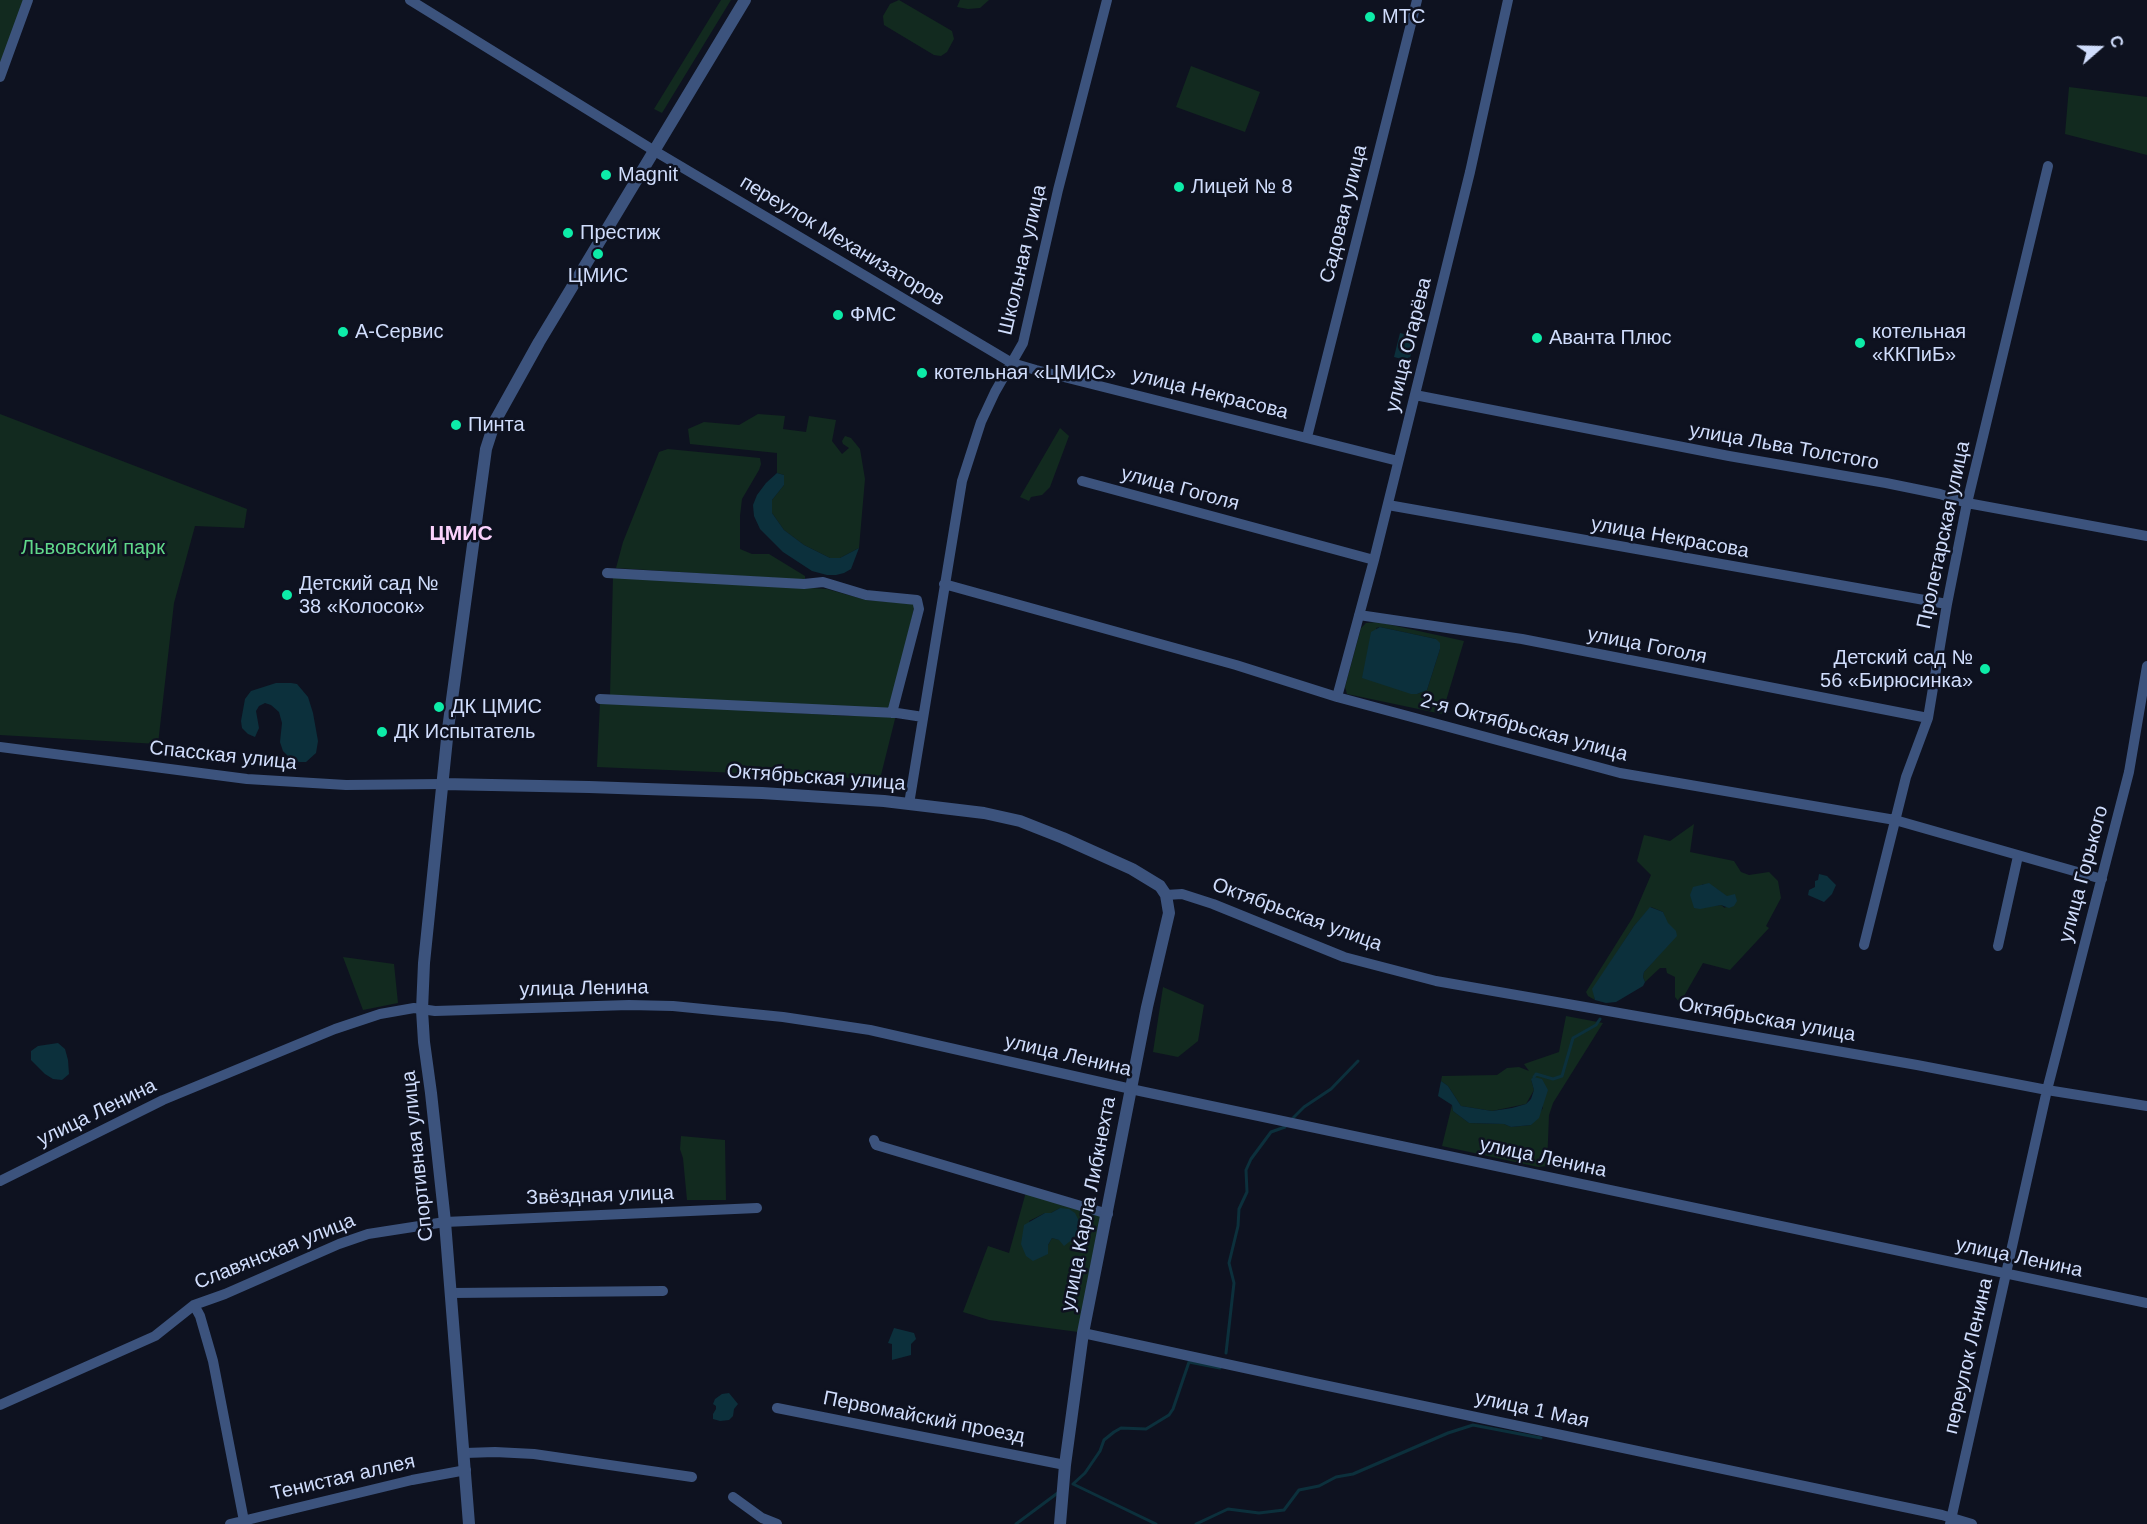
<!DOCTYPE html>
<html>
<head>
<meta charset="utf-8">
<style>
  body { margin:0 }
  #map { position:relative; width:2147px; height:1524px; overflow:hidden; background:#0e1220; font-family:Arial,sans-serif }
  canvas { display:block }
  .north { position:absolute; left:2069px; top:18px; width:60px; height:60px; -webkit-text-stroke:4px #0e1220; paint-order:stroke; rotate:70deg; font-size:16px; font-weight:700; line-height:24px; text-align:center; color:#d0ddfc }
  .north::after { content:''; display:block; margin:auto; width:21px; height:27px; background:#d0ddfc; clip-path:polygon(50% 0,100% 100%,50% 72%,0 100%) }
</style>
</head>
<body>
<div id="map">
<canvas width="2147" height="1524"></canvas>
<div class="north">С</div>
</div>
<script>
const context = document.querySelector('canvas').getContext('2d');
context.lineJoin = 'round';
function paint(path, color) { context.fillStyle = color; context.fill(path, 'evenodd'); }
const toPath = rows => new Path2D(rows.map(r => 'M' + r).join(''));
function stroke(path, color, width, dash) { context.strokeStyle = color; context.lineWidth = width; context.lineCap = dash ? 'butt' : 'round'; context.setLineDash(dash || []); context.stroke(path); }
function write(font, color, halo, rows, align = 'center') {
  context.font = font + ' Arial,sans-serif'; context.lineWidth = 5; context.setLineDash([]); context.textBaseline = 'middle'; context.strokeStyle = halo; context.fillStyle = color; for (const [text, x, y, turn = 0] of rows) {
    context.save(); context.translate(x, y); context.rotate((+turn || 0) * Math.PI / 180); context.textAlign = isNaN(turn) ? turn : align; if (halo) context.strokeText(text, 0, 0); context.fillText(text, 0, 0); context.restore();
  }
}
const green = toPath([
  [0,0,26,0,0,82],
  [721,0,731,0,662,113,654,109],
  [899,0,952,31,954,39,947,52,941,56,934,55,884,25,883,16,890,4],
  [960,0,989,0,980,8,968,9,957,7],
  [1191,66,1260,92,1245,132,1176,107],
  [2069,87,2147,97,2147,155,2065,134],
  [0,414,247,509,244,528,195,526,174,603,158,744,0,735],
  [758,414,785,416,783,429,806,432,809,416,836,420,832,441,842,454,849,448,843,444,842,441,845,436,851,438,860,449,865,479,859,548,840,558,830,558,804,545,784,530,772,513,772,500,784,485,784,475,777,473,777,453,690,444,688,429,704,422,739,425],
  [1060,428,1069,436,1050,487,1042,495,1031,497,1029,501,1020,497],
  [668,449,760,458,761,464,759,470,742,499,740,516,740,549,752,554,769,554,805,576,805,580,616,568,623,542,659,452],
  [613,576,827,589,866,600,915,604,890,710,610,696],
  [1378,622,1464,641,1442,714,1347,694,1345,687,1361,628,1366,623],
  [1380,627,1436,639,1440,649,1427,690,1417,694,1376,628],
  [600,702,849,716,896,715,880,779,597,767],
  [1694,824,1690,852,1734,861,1741,872,1749,875,1769,872,1778,881,1781,898,1766,926,1769,928,1730,970,1703,963,1680,1003,1675,997,1675,977,1667,973,1666,968,1660,968,1645,982,1643,977,1644,972,1672,940,1663,912,1651,907,1634,926,1593,989,1595,1000,1588,996,1586,992,1633,917,1651,875,1637,861,1644,835,1670,841],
  [1702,884,1717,889,1727,897,1732,896,1725,908,1721,905,1714,906],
  [343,957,394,964,398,1003,363,1010],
  [1163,987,1204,1005,1198,1041,1178,1057,1153,1052],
  [1566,1016,1603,1023,1553,1103,1549,1115,1547,1166,1538,1167,1442,1146,1452,1105,1453,1111,1469,1123,1504,1124,1511,1127,1531,1125,1543,1108,1531,1079,1534,1090,1526,1104,1492,1111,1461,1106,1448,1086,1441,1081,1442,1076,1497,1075,1507,1068,1519,1067,1529,1071,1524,1064,1559,1052],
  [681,1136,725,1140,726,1200,687,1200,683,1158,680,1149],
  [1026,1192,1101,1216,1078,1332,989,1320,963,1312,988,1246,1009,1253],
  [1060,1208,1060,1240,1052,1238,1048,1245,1029,1221,1045,1213,1051,1213]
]);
const water = toPath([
  [1400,333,1416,337,1409,361,1394,357],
  [777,473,784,475,784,485,772,500,772,513,784,530,804,545,830,558,840,558,859,548,851,569,844,573,836,575,827,575,812,571,783,552,760,529,754,516,753,505,757,495,766,483],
  [1380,627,1436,639,1440,643,1440,649,1427,690,1417,694,1411,694,1362,678,1371,632],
  [276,683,291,683,297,684,308,697,313,713,318,741,316,753,306,762,299,762,289,757,283,751,280,742,282,723,279,712,271,705,265,703,259,706,256,711,259,728,255,737,248,734,242,728,241,721,245,699,251,691],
  [1819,874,1827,876,1836,885,1832,894,1824,902,1808,895,1809,890,1815,887,1815,881,1818,880],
  [1709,883,1727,896,1735,894,1737,901,1734,906,1729,908,1721,905,1700,909,1694,908,1690,895,1693,887],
  [1650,907,1663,912,1668,923,1676,931,1677,936,1644,972,1643,977,1645,982,1643,986,1616,1002,1606,1003,1595,1000,1592,989,1634,926],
  [58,1043,65,1049,68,1060,69,1074,62,1080,53,1079,45,1074,31,1060,31,1051,38,1046],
  [1534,1077,1542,1079,1548,1090,1539,1118,1531,1125,1511,1127,1504,1124,1469,1123,1453,1111,1452,1105,1438,1096,1441,1081,1448,1086,1461,1106,1492,1111,1512,1108,1526,1104,1531,1099,1534,1090,1531,1079],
  [1060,1208,1069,1209,1075,1213,1081,1225,1074,1238,1064,1246,1059,1240,1052,1238,1048,1245,1048,1254,1033,1261,1026,1256,1021,1244,1024,1225,1045,1213,1051,1213],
  [894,1328,914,1333,916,1339,911,1344,911,1355,892,1360,892,1344,888,1343],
  [729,1393,738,1404,734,1409,733,1416,729,1420,720,1421,713,1419,713,1414,716,1409,716,1406,713,1404,715,1399,722,1394]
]);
const stream = toPath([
  [1534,1077,1536,1074,1553,1079,1562,1076,1573,1038,1596,1025,1600,1019],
  [1293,1118,1304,1107,1331,1089,1358,1061],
  [1226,1353,1234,1283,1229,1263,1238,1226,1239,1209,1247,1192,1246,1170,1251,1159,1271,1132,1285,1127],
  [1016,1524,1059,1492],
  [1156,1524,1073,1484,1085,1473,1100,1451,1104,1440,1114,1432,1121,1428,1146,1429,1169,1415,1173,1409,1189,1362,1220,1368],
  [1196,1524,1228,1509,1259,1513,1284,1510,1299,1490,1319,1486,1336,1477,1353,1474,1448,1433,1473,1425,1541,1438]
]);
const minor = toPath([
  [410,0,653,150,1012,363,1036,370,1398,461],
  [0,77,28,0],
  [1415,395,1729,456,1886,483,1940,494,1967,503,2147,536],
  [1307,437,1417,0],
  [1082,481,1374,560],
  [1388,505,1947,604],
  [607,573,804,584,823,582,866,595,917,600,919,609,892,713],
  [944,584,1236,665,1337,697,1620,773,1895,820,2102,879],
  [1359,615,1522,639,1928,718],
  [1337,697,1374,560,1470,172,1508,0],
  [600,699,897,713,923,717],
  [0,747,247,779,346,785,443,784],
  [909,804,962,481,981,422,995,392,1023,343,1058,190,1107,0],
  [1166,895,1182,894,1213,904,1344,957,1436,981,1917,1065,2047,1090,2147,1106],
  [1864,945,1906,777,1928,718,1947,604,1967,503,2048,166],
  [1998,946,2018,856],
  [874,1140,876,1145,1108,1214],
  [0,1181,163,1100,335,1029,380,1014,414,1008,435,1011,629,1005,673,1006,783,1017,870,1030,1140,1091,2147,1303],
  [451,1293,663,1291],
  [194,1305,200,1316,213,1361,244,1521],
  [1083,1333,1314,1383,1942,1515,1972,1524],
  [0,1405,155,1336,194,1305,225,1294,339,1244,368,1234,445,1222,757,1208],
  [777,1408,1065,1465],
  [465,1453,495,1452,534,1454,692,1477],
  [733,1497,762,1518,777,1524],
  [230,1524,412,1480,466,1470],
  [1950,1524,2047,1090,2129,772,2147,666]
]);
const tertiary = toPath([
  [443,784,589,787,762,793,884,801,984,813,1020,821,1063,838,1132,869,1160,886,1166,895,1169,913,1147,1007,1083,1333,1065,1465,1060,1524],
  [469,1524,445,1222,431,1093,424,1042,422,1010,424,963,448,729,486,449,495,421,539,342,745,0]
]);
const markers = [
  [1370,17,6,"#0deca8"],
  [606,175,6,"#0deca8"],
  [1179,187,6,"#0deca8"],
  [568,233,6,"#0deca8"],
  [598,254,6,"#0deca8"],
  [838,315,6,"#0deca8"],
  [343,332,6,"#0deca8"],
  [1537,338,6,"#0deca8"],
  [1860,343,6,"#0deca8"],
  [922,373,6,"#0deca8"],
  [456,425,6,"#0deca8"],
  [287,595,6,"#0deca8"],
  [1985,669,6,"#0deca8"],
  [439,707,6,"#0deca8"],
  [382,732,6,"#0deca8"]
];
const poiNames = [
  ["МТС",1382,17],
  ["Magnit",618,175],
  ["Лицей № 8",1191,187],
  ["Престиж",580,233],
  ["ЦМИС",598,276,"center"],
  ["ФМС",850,315],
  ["A-Сервис",355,332],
  ["котельная",1872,332],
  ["«ККПиБ»",1872,355],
  ["Аванта Плюс",1549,338],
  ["котельная «ЦМИС»",934,373],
  ["Пинта",468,425],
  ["Детский сад №",299,584],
  ["38 «Колосок»",299,607],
  ["Детский сад №",1973,658,"right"],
  ["56 «Бирюсинка»",1973,681,"right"],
  ["ДК ЦМИС",451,707],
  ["ДК Испытатель",394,732]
];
const streetNames = [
  ["Садовая улица",1344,214,-76],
  ["переулок Механизаторов",842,241,31],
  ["Школьная улица",1023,260,-77],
  ["улица Огарёва",1409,345,-76],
  ["улица Некрасова",1210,394,14],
  ["улица Льва Толстого",1784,447,10],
  ["улица Гоголя",1180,489,15],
  ["Пролетарская улица",1944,535,-78],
  ["улица Некрасова",1670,538,10],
  ["улица Гоголя",1647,646,11],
  ["2-я Октябрьская улица",1524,728,15],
  ["Спасская улица",223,756,6],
  ["Октябрьская улица",816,778,4],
  ["улица Горького",2084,874,-75],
  ["Октябрьская улица",1297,915,20],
  ["улица Ленина",584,989,-1],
  ["Октябрьская улица",1767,1020,10],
  ["улица Ленина",1068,1056,13],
  ["улица Ленина",97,1113,-26],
  ["Спортивная улица",418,1156,-96],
  ["улица Ленина",1543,1158,12],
  ["Звёздная улица",600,1196,-2],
  ["улица Карла Либкнехта",1089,1204,-79],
  ["Славянская улица",275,1252,-22],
  ["улица Ленина",2019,1258,12],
  ["переулок Ленина",1969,1356,-77],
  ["улица 1 Мая",1532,1410,12],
  ["Первомайский проезд",924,1418,11],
  ["Тенистая аллея",343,1478,-13]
];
const parkNames = [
  ["Львовский парк",93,548]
];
const neighbourhoodNames = [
  ["ЦМИС",461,534]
];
paint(green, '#122a1f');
paint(water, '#0c303c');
stroke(stream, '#0c303c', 3);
stroke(minor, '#3c537d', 10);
stroke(tertiary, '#3c537d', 12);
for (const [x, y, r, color] of markers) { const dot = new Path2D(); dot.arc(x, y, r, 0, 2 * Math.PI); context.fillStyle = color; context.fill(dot); stroke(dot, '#0e1220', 2); }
write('20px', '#d0ddfc', '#0e1220', poiNames, 'left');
write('20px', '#d0ddfc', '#0e1220', streetNames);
write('20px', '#60d88a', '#0e1220', parkNames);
write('bold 21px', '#fbd2fd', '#0e1220', neighbourhoodNames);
</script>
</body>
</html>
